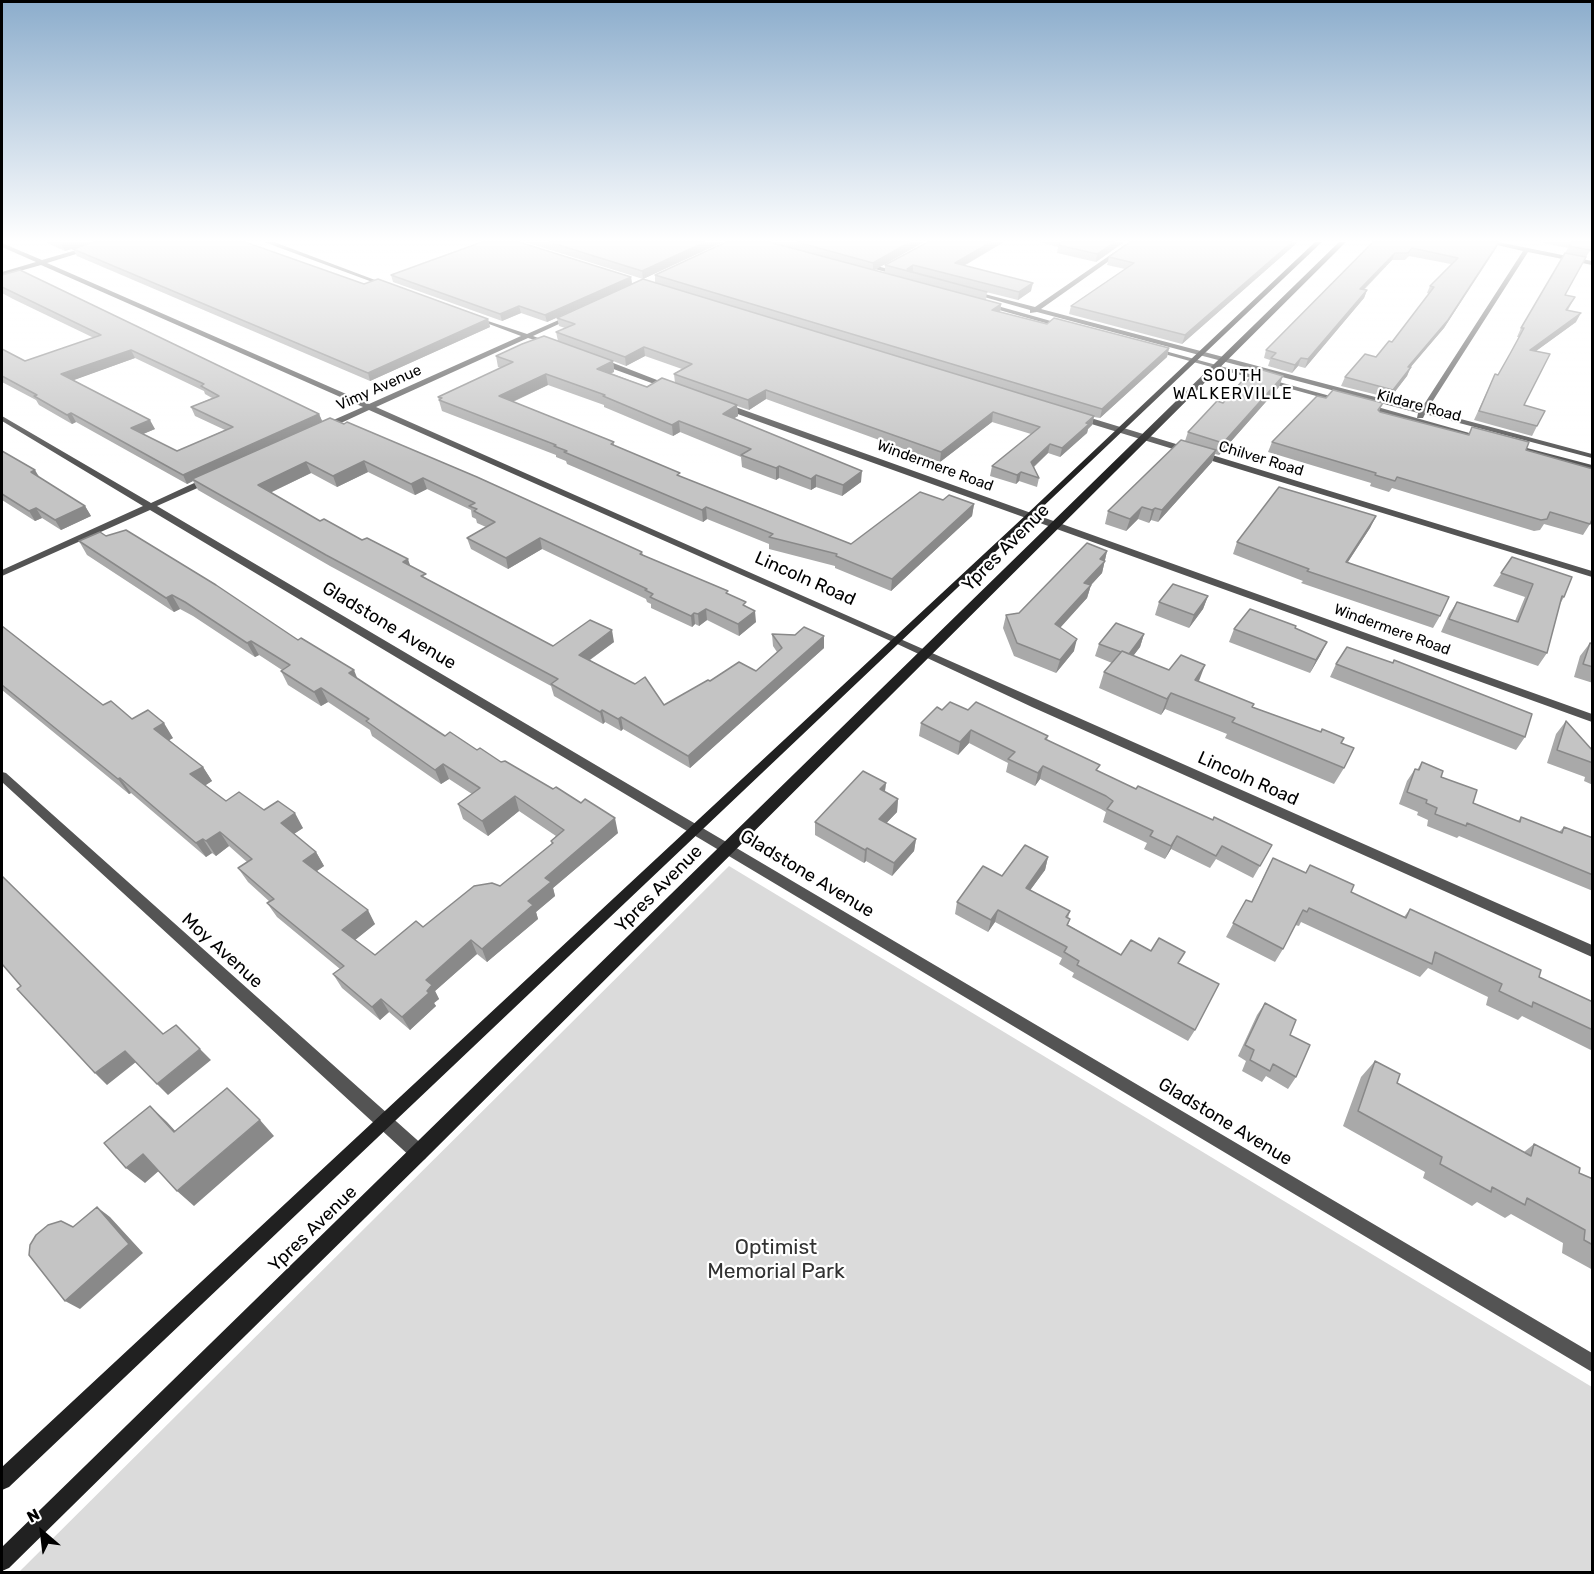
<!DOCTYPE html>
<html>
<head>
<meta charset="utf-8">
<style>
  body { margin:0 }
  #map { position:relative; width:1594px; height:1574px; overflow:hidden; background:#fff; font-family:Rubik,sans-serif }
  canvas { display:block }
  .frame { position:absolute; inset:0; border:3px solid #000; pointer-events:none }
  .north { position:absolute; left:12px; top:1502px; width:60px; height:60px; -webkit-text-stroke:4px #fff; paint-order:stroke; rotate:332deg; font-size:16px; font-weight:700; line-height:24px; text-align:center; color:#000 }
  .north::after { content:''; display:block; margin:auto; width:21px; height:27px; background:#000; clip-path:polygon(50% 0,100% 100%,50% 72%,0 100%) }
</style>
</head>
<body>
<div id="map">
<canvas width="1594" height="1574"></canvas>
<div class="frame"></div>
<div class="north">N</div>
</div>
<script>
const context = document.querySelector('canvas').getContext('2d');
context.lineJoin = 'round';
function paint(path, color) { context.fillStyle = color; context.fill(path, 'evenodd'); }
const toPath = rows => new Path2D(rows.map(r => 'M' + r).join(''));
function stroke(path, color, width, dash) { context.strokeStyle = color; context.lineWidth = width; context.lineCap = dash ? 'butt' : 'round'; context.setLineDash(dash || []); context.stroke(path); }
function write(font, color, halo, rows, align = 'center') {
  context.font = font + ' Rubik,sans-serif'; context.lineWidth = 4.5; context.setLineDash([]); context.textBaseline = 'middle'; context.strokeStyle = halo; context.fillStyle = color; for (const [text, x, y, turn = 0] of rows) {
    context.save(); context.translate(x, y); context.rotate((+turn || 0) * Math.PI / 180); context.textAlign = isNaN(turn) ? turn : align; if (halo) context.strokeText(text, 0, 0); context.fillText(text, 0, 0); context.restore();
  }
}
const green = toPath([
  [729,866,1592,1387,1592,1572,19,1572]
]);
const street = toPath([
  [104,242,115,242,47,263,369,404,521,336,473,318,473,316,527,334,570,315,574,315,574,317,533,336,554,344,554,346,528,338,376,407,1592,945,1592,957,1032,707,893,642,369,410,328,429,322,429,322,425,363,407,41,265,2,276,2,272,36,262,2,247,2,243,42,260,104,242],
  [264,242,274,242,391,286,386,287,264,242],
  [1129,242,1136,242,1041,309,1421,409,1523,251,1484,242,1498,242,1592,261,1592,265,1528,252,1427,410,1592,454,1592,458,1425,414,1423,418,1417,418,1418,413,1037,312,1030,313,1030,310,970,293,973,291,1035,307,1129,242],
  [862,262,903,273,904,274,901,276,860,265,862,262],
  [987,303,1065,325,1066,326,1063,328,985,306,985,304,987,303],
  [1150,348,1154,348,1345,400,1338,402,1150,350,1150,348],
  [597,359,603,359,675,387,668,389,597,363,597,359],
  [721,404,727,404,1592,714,1592,722,721,408,721,404],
  [1361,404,1367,404,1487,438,1480,440,1361,408,1361,404],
  [1075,415,1081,415,1592,571,1592,577,1075,419,1075,415],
  [2,416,151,503,205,478,211,478,211,482,157,506,1592,1353,1592,1372,150,510,2,576,2,570,143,506,2,421,2,416],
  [1508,443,1592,465,1592,469,1508,447,1508,443],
  [2,772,6,773,425,1147,427,1153,425,1159,419,1161,413,1159,2,782,2,772]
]);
const secondary = toPath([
  [1315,242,1322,242,9,1487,2,1490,2,1467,1027,514,1315,242],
  [1339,242,1346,242,425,1159,9,1568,2,1571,2,1547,1339,242]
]);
const wall = toPath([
  [45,242,245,242,364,284,488,319,490,327,370,381,77,256,73,249,86,245,65,251],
  [525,242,723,242,643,279],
  [726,242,924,242,874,270,885,273,885,265,928,242,1004,242,964,266,1031,291,1018,300,986,292,987,292,986,300,1001,304,1000,312,1047,324,1169,348,1167,357,1100,418,1094,417,1092,425,1088,429,1087,433,1060,457,1048,453,1034,467,1039,478,1037,487,1019,481,1016,484,990,476,992,466,1031,434,992,422,940,462,766,399,749,410,737,406,738,416,734,418,861,482,842,496,816,487,811,490,779,478,776,480,742,467,741,457,680,432,673,436,604,407,604,405,548,385,513,402,614,442,614,445,681,477,851,544,943,500,974,504,972,516,891,591,835,568,835,566,769,549,769,544,707,519,703,522,567,464,566,461,556,457,556,455,442,411,438,397,501,368,498,367,496,356,558,341,556,332,565,328,559,326,557,318,655,283,655,275],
  [645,356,682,369,674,374,675,383,647,387,611,373,614,372,613,361,626,366],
  [1039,242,1124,242,1096,262,1057,253,1058,247],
  [1130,242,1298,242,1182,344,1069,314,1071,306,1125,269,1107,265,1109,257],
  [1373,242,1497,247,1444,328,1410,367,1407,376,1390,398,1341,386,1345,377,1376,357,1392,342,1429,294,1427,293,1430,286,1451,264,1409,256,1405,260,1392,260,1364,290,1367,290,1364,298,1305,368,1298,366,1292,373,1268,366,1270,360,1264,358,1266,350],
  [1539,242,1593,242,1593,251,1589,252,1565,295,1575,297,1568,310,1576,322,1536,351,1524,405,1537,426,1532,436,1474,420,1495,374,1498,375,1511,352,1519,337,1517,337,1521,328,1568,248],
  [2,275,319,414,322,421,642,552,643,555,728,594,746,606,756,622,739,636,707,620,699,626,695,624,692,627,651,608,651,604,647,602,646,599,542,549,508,569,471,549,467,538,486,527,477,523,476,519,472,517,471,510,427,489,415,495,368,472,337,487,311,473,270,493,320,521,410,566,427,579,553,646,614,642,590,660,664,705,710,681,756,671,777,652,773,646,772,634,824,648,690,768,623,729,621,731,605,722,603,724,554,696,551,686,330,566,198,490,193,481,187,484,76,422,72,424,39,405,36,400,2,382,2,349,25,361,94,338,13,299,2,293],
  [135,358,204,391,205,394,212,398,191,407,195,416,225,430,177,451,143,434,155,429,73,380],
  [391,275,631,277,632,284,547,322,521,313,502,321,393,282],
  [1279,387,1219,455,1215,454,1212,462,1158,522,1151,520,1149,523,1138,519,1126,531,1105,524,1108,511,1185,441,1188,432,1223,403],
  [1326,398,1383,403,1379,411,1380,412,1468,435,1472,427,1526,450,1590,524,1583,535,1544,524,1540,530,1534,531,1392,488,1389,492,1370,486,1371,483,1268,452,1272,442],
  [2,451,40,478,85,506,91,516,61,530,42,518,35,521,2,500],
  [1376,516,1370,528,1348,562,1440,616,1433,628,1301,583,1303,581,1233,554,1237,542],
  [79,541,358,680,445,736,477,750,501,762,618,833,553,888,555,896,536,912,538,919,487,962,477,954,435,991,439,999,434,1003,436,1006,410,1030,389,1012,380,1020,342,988,333,974,340,969,277,917,267,903,270,902,248,882,238,868,247,862,229,846,216,856,212,853,206,857,131,793,129,794,2,690,2,626,103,705,173,738,169,740,203,767,212,781,205,785,226,801,264,810,303,828,294,834,316,852,324,866,317,871,375,924,355,940,375,955,423,927,500,886,552,844,551,841,556,836,519,811,488,836,463,819,458,804,472,794,449,779,441,784,372,736,370,730,328,702,321,706,288,685,281,671,282,670,259,655,255,657,193,616,180,609,174,612,87,555],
  [1107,551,1102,573,1091,585,1087,598,1060,627,1074,651,1056,673,1014,656,1003,628,1006,615,1019,613],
  [1512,557,1564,597,1560,604,1547,653,1538,666,1441,632,1449,614,1457,602,1515,621,1525,597,1493,586],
  [1208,596,1203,609,1189,628,1155,615,1159,602],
  [1295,628,1321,654,1310,673,1229,642,1234,629],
  [1144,634,1140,647,1133,656,1198,682,1253,707,1341,743,1344,768,1334,784,1225,738,1227,734,1165,709,1161,715,1099,688,1104,672,1112,663,1095,656,1099,644],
  [1590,643,1593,644,1593,683,1574,677,1580,656],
  [1393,663,1525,737,1516,750,1330,677,1336,664],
  [942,710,968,710,1048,736,1047,740,1098,771,1136,789,1272,845,1253,878,1216,859,1210,868,1171,849,1165,859,1144,849,1147,843,1103,822,1106,812,1101,809,1040,779,1035,786,1006,772,1008,763,969,743,958,755,919,736,921,723],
  [1566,721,1590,748,1593,746,1593,785,1584,781,1585,777,1547,763,1556,734],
  [1422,762,1473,803,1518,821,1521,817,1559,832,1564,827,1593,838,1593,891,1459,836,1457,838,1427,826,1428,820,1417,815,1418,812,1399,804,1407,781,1415,769,1417,770],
  [886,783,885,792,898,799,897,812,886,823,916,839,914,851,892,876,866,861,864,863,815,835,815,822],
  [1048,857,1045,870,1030,890,1070,911,1068,918,1070,919,1068,925,1121,955,1151,951,1179,963,1195,1030,1188,1041,1072,977,1074,973,1059,964,1062,958,995,922,988,932,955,914,957,902,1002,876],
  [1273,858,1305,873,1310,865,1351,892,1404,917,1410,909,1539,977,1593,1002,1593,1051,1522,1016,1518,1020,1486,1005,1488,997,1428,968,1420,977,1301,922,1299,926,1295,925,1283,949,1275,962,1226,937,1246,900,1251,902],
  [1265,1003,1290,1035,1296,1077,1288,1089,1266,1076,1262,1082,1242,1071,1246,1061,1238,1056,1257,1015],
  [1375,1061,1397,1083,1423,1098,1524,1152,1534,1144,1579,1173,1593,1179,1593,1270,1562,1253,1563,1243,1511,1214,1505,1218,1477,1202,1472,1206,1423,1178,1425,1172,1343,1126,1361,1077]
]);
const shadedWall = toPath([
  [66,242,95,242,65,251,61,244],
  [705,242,723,242,643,279,642,271],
  [910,242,924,242,873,271,873,263],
  [991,242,1004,242,954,271,955,263],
  [1115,242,1124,242,1096,262,1097,254],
  [1292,242,1298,242,1182,344,1185,335],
  [1499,242,1444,328,1404,375,1408,367],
  [1395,253,1392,260,1357,296,1360,289],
  [913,265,913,273,907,271,907,269],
  [631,277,632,284,547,322,545,315],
  [1033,283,1031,291,1018,300,1019,292],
  [1367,290,1364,298,1305,368,1308,359],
  [1001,304,1000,312,992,310],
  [519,306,521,313,502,321,500,314],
  [1581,313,1576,322,1525,359,1530,350],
  [488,319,490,327,370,381,368,373],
  [644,347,645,356,626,366,625,357],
  [1169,348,1167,357,1100,418,1102,409],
  [131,350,135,358,66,383,61,374],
  [1301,358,1298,366,1292,373,1295,365],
  [613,361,614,372,599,379,597,369],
  [1411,367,1407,376,1390,398,1393,390],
  [546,374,548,385,501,407,499,396],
  [1283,376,1279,387,1219,455,1223,443],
  [766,390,766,399,749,410,748,400],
  [737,405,738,416,723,425,723,414],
  [993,412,992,422,940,462,941,452],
  [71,413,76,422,72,424,67,415],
  [319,414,323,423,192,479,193,481,187,484,183,475],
  [1094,416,1092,425,1088,429,1087,433,1060,457,1062,448],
  [150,420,155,429,136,437,131,428],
  [679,421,680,432,673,436,672,425],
  [1050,444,1048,453,1029,471,1031,462],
  [1216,450,1212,462,1158,522,1162,510],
  [364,461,368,472,337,487,333,476],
  [306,462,311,473,263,496,258,485],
  [779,466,779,478,776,480,776,468],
  [35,470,41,480,31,472],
  [862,471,861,482,842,496,843,485],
  [1021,472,1019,481,1016,484,1017,475],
  [816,475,816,487,811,490,811,479],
  [423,478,427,489,415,495,411,484],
  [974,504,972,516,891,591,892,579],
  [85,506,91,516,61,530,55,520],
  [706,507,707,519,703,522,702,510],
  [1142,507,1138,519,1126,531,1130,519],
  [36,508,42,518,35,521,29,511],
  [1155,508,1151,520,1149,523,1152,510],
  [1376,516,1370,528,1340,574,1346,562],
  [540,538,542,549,508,569,506,558],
  [1107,551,1102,573,1091,585,1087,598,1052,637,1055,624,1100,559],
  [408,559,412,571,403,562],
  [172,595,180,609,174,612,166,598],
  [1208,596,1203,609,1189,628,1194,615],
  [706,609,707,620,699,626,698,614],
  [755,611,756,622,739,636,738,624],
  [694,613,695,624,692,627,691,616],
  [612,630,614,642,581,666,579,655],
  [1144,634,1140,647,1124,668,1128,655],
  [824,636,824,648,690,768,688,756],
  [1077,639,1074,651,1056,673,1060,660],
  [251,641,259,655,255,657,247,643],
  [1327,642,1321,654,1310,673,1316,660],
  [1205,665,1199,681,1188,696,1195,680],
  [354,670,360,685,349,673],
  [321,688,328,702,321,706,314,692],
  [1171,693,1165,709,1161,715,1167,699],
  [602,710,605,722,603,724,600,712],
  [621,717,623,729,621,731,618,719],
  [164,723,173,738,164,743,154,729],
  [971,730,969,743,958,755,960,742],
  [443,764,449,779,441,784,435,770],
  [1043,766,1040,779,1035,786,1038,773],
  [203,767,212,781,200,789,190,774],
  [120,778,131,793,129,794,118,779],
  [886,783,884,796,880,789],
  [515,796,519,811,488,836,482,821],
  [898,799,897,812,878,832,879,819],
  [295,813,303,828,289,837,281,823],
  [615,818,618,833,553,888,555,896,536,912,538,919,487,962,482,949,528,901,545,878],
  [220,832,229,846,216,856,206,841],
  [1177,836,1171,849,1165,859,1171,846],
  [203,839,212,853,206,857,196,843],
  [916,839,914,851,892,876,894,863],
  [867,848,866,861,864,863,865,850],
  [316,852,324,866,311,875,303,861],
  [1048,857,1045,870,1023,900,1026,888],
  [368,910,375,924,350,944,342,930],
  [998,910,995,922,988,932,991,920],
  [471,940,477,954,435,991,439,999,434,1003,436,1006,410,1030,402,1017,427,991,426,980],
  [381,999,389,1012,380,1020,372,1007],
  [200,1049,211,1060,168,1095,157,1084],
  [125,1051,136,1062,107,1085,95,1073],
  [150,1106,167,1122,191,1148,174,1132],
  [260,1120,274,1136,194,1206,177,1191],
  [143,1154,161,1169,145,1183,126,1168],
  [97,1207,110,1217,143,1253,80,1309,65,1301]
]);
const building = toPath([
  [94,242,245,242,364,284,378,279,488,319,368,373,73,249,94,242],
  [482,242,519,242,631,277,545,315,519,306,500,314,391,275,482,242],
  [549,242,705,242,642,271,549,242],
  [726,242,769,242,1001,304,992,310,1047,324,1054,318,1169,348,1102,409,655,275,726,242],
  [797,242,910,242,873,263,797,242],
  [928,242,991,242,955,263,1033,283,1019,292,913,265,907,269,909,271,987,292,885,265,928,242],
  [1062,242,1115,242,1097,254,1058,245,1062,242],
  [1130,242,1292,242,1185,335,1071,306,1134,263,1109,257,1130,242],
  [1373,242,1499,242,1448,320,1408,367,1411,367,1393,390,1345,377,1365,354,1376,357,1389,341,1392,342,1434,287,1430,286,1458,258,1412,248,1408,253,1395,253,1360,289,1367,290,1308,359,1301,358,1295,365,1271,358,1276,353,1266,350,1373,242],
  [1571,242,1593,242,1593,246,1590,250,1569,246,1571,242],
  [1565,253,1586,257,1565,295,1575,297,1566,310,1581,313,1530,350,1550,354,1524,405,1545,411,1537,426,1479,411,1495,374,1498,375,1511,352,1524,328,1521,328,1565,253],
  [20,270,319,414,183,475,71,413,67,415,34,396,37,395,2,376,2,349,25,361,101,335,2,287,2,275,20,270],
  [131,350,204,384,201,386,219,396,191,407,233,427,177,451,131,428,150,420,61,374,131,350],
  [643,279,1094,416,1086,423,1089,424,1062,448,1050,444,1031,462,1039,478,1021,472,1017,475,992,466,1040,427,993,412,941,452,766,390,748,400,674,374,692,364,644,347,625,357,556,332,575,324,557,318,643,279],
  [544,336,613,361,597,369,647,387,662,378,737,405,723,414,862,471,843,485,816,475,811,479,779,466,776,468,741,455,751,449,679,421,672,425,603,396,605,395,546,374,499,396,614,442,611,444,680,473,677,475,851,544,920,492,943,500,949,495,974,504,892,579,836,556,837,554,769,537,773,534,706,507,702,510,564,452,567,451,554,446,556,445,439,400,442,398,438,397,513,362,496,356,522,344,544,336],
  [1259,369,1283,376,1223,443,1188,432,1217,401,1223,403,1243,380,1247,381,1259,369],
  [1333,390,1383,403,1378,410,1380,412,1469,435,1472,427,1529,442,1526,450,1593,469,1593,517,1590,524,1550,512,1547,519,1541,520,1397,477,1395,481,1375,475,1376,473,1272,442,1317,396,1326,398,1333,390],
  [330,418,344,424,347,422,477,477,642,552,640,554,728,591,726,593,746,602,743,605,755,611,738,624,706,609,698,614,694,613,691,616,650,597,653,594,645,590,647,589,540,538,506,558,467,538,495,522,474,511,477,509,469,506,475,503,423,478,411,484,364,461,333,476,306,462,258,485,320,521,324,519,362,540,367,538,408,559,403,562,426,574,421,576,553,646,590,620,612,630,579,655,635,684,645,677,664,705,708,680,710,681,739,662,756,671,782,648,772,634,795,635,804,627,824,636,688,756,621,717,618,719,602,710,600,712,551,684,558,679,326,555,192,479,330,418],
  [1181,440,1216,450,1162,510,1155,508,1152,510,1142,507,1130,519,1108,511,1181,440],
  [2,451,35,470,31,472,85,506,55,520,36,508,29,511,2,494,2,451],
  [1279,487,1376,516,1346,562,1449,597,1440,616,1307,571,1309,569,1237,542,1279,487],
  [126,530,216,585,298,640,301,638,354,670,349,673,445,736,450,732,477,750,480,748,501,762,505,761,553,789,556,787,581,803,585,799,615,818,545,878,551,882,528,901,533,905,482,949,471,940,426,980,432,985,427,991,429,993,402,1017,381,999,372,1007,333,974,344,966,267,903,274,899,238,868,252,859,220,832,206,841,203,839,196,843,120,778,118,779,2,685,2,626,103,705,111,701,132,719,148,710,164,723,154,729,203,767,190,774,226,801,239,792,264,810,278,801,295,813,281,823,316,852,303,861,368,910,342,930,375,955,416,921,423,927,474,886,492,883,500,886,553,843,551,841,564,830,515,796,482,821,458,804,480,788,443,764,435,770,366,721,369,719,321,688,314,692,281,671,290,665,251,641,247,643,185,602,172,595,166,598,79,541,100,532,106,536,126,530],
  [1087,543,1107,551,1100,559,1105,561,1084,583,1091,585,1055,624,1077,639,1060,660,1017,643,1006,615,1019,613,1087,543],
  [1512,557,1572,577,1564,597,1562,596,1547,653,1449,619,1457,602,1518,622,1533,584,1501,573,1512,557],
  [1173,584,1208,596,1194,615,1159,602,1173,584],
  [1250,609,1296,626,1295,628,1327,642,1316,660,1234,629,1250,609],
  [1116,623,1144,634,1129,654,1122,651,1121,652,1099,644,1116,623],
  [1590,643,1593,644,1593,667,1583,664,1590,643],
  [1347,647,1393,663,1394,660,1532,714,1525,737,1336,664,1347,647],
  [1122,651,1169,670,1181,655,1205,665,1195,680,1254,704,1252,707,1321,732,1322,729,1344,738,1341,743,1354,748,1344,768,1232,722,1235,718,1171,693,1167,699,1104,672,1122,651],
  [950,702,968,710,976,702,1048,736,1045,739,1100,765,1096,770,1136,789,1138,786,1213,820,1214,817,1272,845,1260,866,1222,846,1216,856,1177,836,1171,846,1150,836,1153,831,1107,809,1113,801,1106,796,1043,766,1038,773,1008,759,1015,752,971,730,960,742,921,723,937,707,942,710,950,702],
  [1566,721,1593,751,1593,763,1557,750,1566,721],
  [1422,762,1443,771,1441,777,1477,790,1473,803,1520,822,1521,817,1562,833,1564,827,1593,838,1593,875,1467,823,1466,826,1435,814,1437,808,1426,803,1427,800,1407,792,1415,769,1419,770,1422,762],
  [863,771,886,783,880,789,898,799,879,819,916,839,894,863,867,848,865,850,815,822,863,771],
  [1025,845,1048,857,1026,888,1070,911,1066,917,1070,919,1067,925,1121,955,1131,940,1151,951,1159,938,1185,952,1178,963,1219,984,1195,1030,1077,965,1079,961,1064,952,1067,947,998,910,991,920,957,902,983,866,1002,876,1025,845],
  [1273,858,1306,873,1310,865,1354,885,1351,892,1406,918,1410,909,1541,970,1539,977,1593,1002,1593,1030,1533,1002,1532,1007,1499,991,1502,984,1435,952,1432,964,1309,908,1307,912,1303,910,1283,949,1233,923,1246,900,1252,902,1273,858],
  [2,876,163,1034,176,1025,200,1049,157,1084,125,1051,95,1073,17,989,21,986,2,964,2,876],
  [1265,1003,1296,1020,1290,1035,1310,1045,1296,1077,1273,1064,1270,1071,1250,1060,1254,1050,1245,1045,1265,1003],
  [1375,1061,1400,1074,1397,1083,1531,1156,1534,1144,1580,1168,1579,1173,1593,1179,1593,1245,1584,1240,1585,1230,1527,1198,1525,1205,1492,1187,1491,1192,1440,1164,1442,1157,1358,1111,1375,1061],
  [227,1088,260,1120,177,1191,143,1154,126,1168,104,1143,150,1106,174,1132,227,1088],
  [97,1207,129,1244,65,1301,29,1255,30,1245,36,1235,48,1225,61,1221,73,1227,97,1207]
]);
const farStreetnames = [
  ["Vimy Avenue",379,388,-24],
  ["Kildare Road",1419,406,15],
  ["Chilver Road",1261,459,17],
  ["Windermere Road",935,466,20],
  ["Windermere Road",1392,630,20]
];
const farNeighbourhoodnames = [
  ["SOUTH",1233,376],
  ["WALKERVILLE",1233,394]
];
const streetNames = [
  ["Ypres Avenue",1006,548,-45],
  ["Lincoln Road",805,579,24],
  ["Gladstone Avenue",389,626,31],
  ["Lincoln Road",1248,779,24],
  ["Gladstone Avenue",807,874,31],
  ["Ypres Avenue",659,889,-45],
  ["Moy Avenue",222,951,42],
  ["Gladstone Avenue",1225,1122,31],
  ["Ypres Avenue",313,1229,-44]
];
const nearParknames = [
  ["Optimist",776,1248],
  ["Memorial Park",776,1272]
];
paint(green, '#dbdbdb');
paint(street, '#545454');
paint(secondary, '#212121');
paint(wall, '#a9a9a9');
paint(shadedWall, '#898989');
paint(building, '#c4c4c4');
stroke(building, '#898989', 1.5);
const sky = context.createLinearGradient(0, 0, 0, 463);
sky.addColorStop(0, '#8cadcc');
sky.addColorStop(0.52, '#fff');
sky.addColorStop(1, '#ffffff00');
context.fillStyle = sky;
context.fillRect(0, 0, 1594, 463);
write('15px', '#000', '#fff', farStreetnames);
context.letterSpacing = '1.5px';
write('16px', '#000', '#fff', farNeighbourhoodnames);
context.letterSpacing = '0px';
write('18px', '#000', '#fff', streetNames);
write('21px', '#323232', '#fff', nearParknames);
</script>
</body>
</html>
